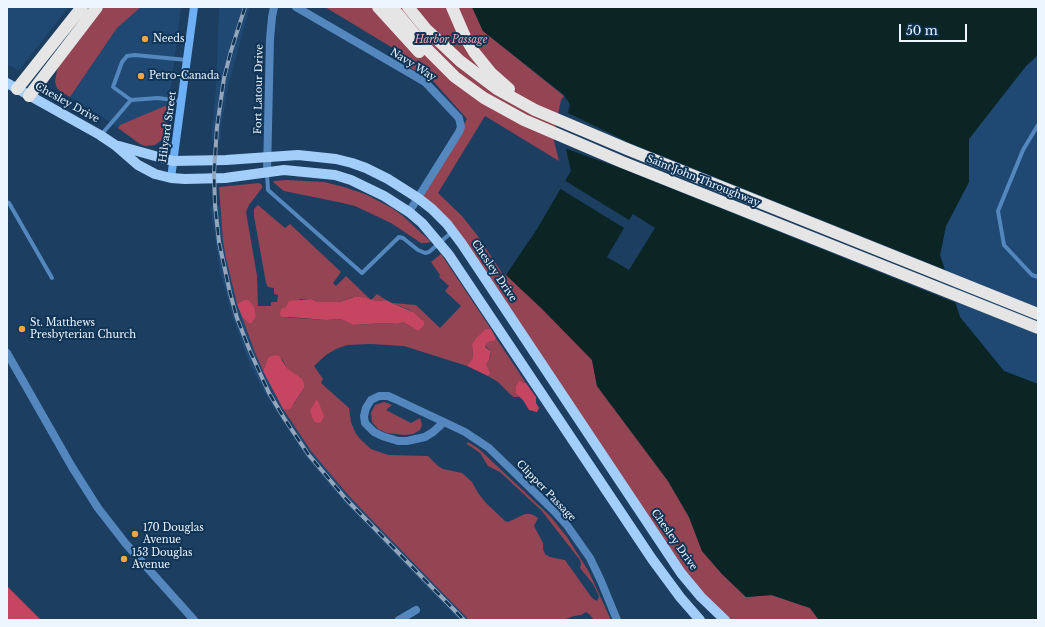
<!DOCTYPE html>
<html>
<head>
<meta charset="utf-8">
<style>
  body { margin:0 }
  #map { position:relative; width:1045px; height:627px; overflow:hidden; background:#1b3e61; font-family:"Libre Baskerville",serif }
  canvas { display:block }
  .frame { position:absolute; inset:0; border:8px solid #edf5fe; pointer-events:none }
  .scale { position:absolute; left:899px; top:24px; width:68px; height:18px; box-sizing:border-box; border:2px solid #edf5fe; border-top:0; padding-left:5px; font-size:12px; line-height:14px; white-space:nowrap; color:#edf5fe; -webkit-text-stroke:3px #103456; paint-order:stroke }
</style>
</head>
<body>
<div id="map">
<canvas width="1045" height="627"></canvas>
<div class="frame"></div>
<div class="scale">50 m</div>
</div>
<script>
const context = document.querySelector('canvas').getContext('2d');
context.lineJoin = 'round';
function paint(path, color) { context.fillStyle = color; context.fill(path, 'evenodd'); }
const toPath = rows => new Path2D(rows.map(r => 'M' + r).join(''));
function stroke(path, color, width, dash) { context.strokeStyle = color; context.lineWidth = width; context.lineCap = dash ? 'butt' : 'round'; context.setLineDash(dash || []); context.stroke(path); }
function write(font, color, halo, rows, align = 'center') {
  context.font = font + ' "Libre Baskerville",serif'; context.lineWidth = 4; context.setLineDash([]); context.textBaseline = 'middle'; context.strokeStyle = halo; context.fillStyle = color; for (const [text, x, y, turn = 0] of rows) {
    context.save(); context.translate(x, y); context.rotate((+turn || 0) * Math.PI / 180); context.textAlign = isNaN(turn) ? turn : align; if (halo) context.strokeText(text, 0, 0); context.fillText(text, 0, 0); context.restore();
  }
}
const built = toPath([
  [7,7,69,7,19,70,7,64],
  [141,7,181,7,165,137,159,143,149,146,140,144,104,118,70,97,117,28],
  [219,7,250,7,228,86,221,128,221,140,211,141,216,88],
  [1038,55,1038,384,1004,371,960,317,940,255,946,226,969,182,969,139,1026,66],
  [220,205,223,241,234,292,250,340,273,391,286,415,311,451,349,496,469,620,459,620,344,502,305,456,266,395,250,365,233,319,220,271,210,206]
]);
const green = toPath([
  [104,7,141,7,117,28,70,97,61,92,57,88,55,82,57,70,62,61],
  [325,7,472,7,483,31,564,96,561,100,555,129,554,141,559,161,485,116,438,193,462,216,477,235,502,273,506,275,542,308,592,360,597,386,668,481,689,517,702,551,722,574,746,597,771,595,810,608,819,620,725,620,701,597,462,244,418,198,467,119,433,81,397,60,401,53],
  [165,106,168,107,165,137,155,145,145,146,140,144,118,128,120,125],
  [287,180,324,182,344,187,365,194,392,208,403,216,431,242,426,243,421,243,391,223,355,206,338,202,284,191,273,182,274,181],
  [259,183,262,185,262,188,249,205,246,212,257,276,258,306,271,306,271,302,277,302,278,295,274,294,274,288,268,287,266,283,254,216,254,209,258,205,285,228,290,224,341,272,333,283,336,286,346,276,371,300,377,294,386,300,376,301,367,299,363,297,353,297,340,302,318,302,311,299,300,299,283,317,326,320,341,319,353,325,384,323,398,324,403,322,418,331,422,320,410,310,392,303,416,305,440,328,461,306,445,291,449,286,439,277,440,275,431,262,441,254,491,329,486,330,476,338,472,344,473,358,470,363,467,366,404,346,371,344,347,345,336,349,326,355,314,366,323,379,321,383,349,408,351,422,355,432,360,439,371,449,388,455,428,456,438,466,443,469,462,473,472,482,478,493,486,503,505,521,508,522,525,514,531,514,535,516,538,518,534,526,543,543,543,549,545,554,550,557,565,560,592,598,597,601,599,597,598,594,593,584,580,568,581,564,580,560,555,528,542,511,500,472,488,466,480,453,467,444,468,442,479,449,550,516,567,537,589,572,611,620,594,620,590,615,586,612,581,615,574,616,563,620,469,620,370,518,349,496,311,451,283,409,287,410,294,404,304,388,304,383,287,368,282,359,266,363,263,371,254,350,242,317,248,323,251,324,256,317,255,309,244,300,237,304,226,258,223,241,219,187],
  [496,338,526,383,524,382,515,390,515,393,519,397,514,397,511,395,498,382,488,376,489,373,486,364,490,358,491,351,485,346,489,342,495,341],
  [384,402,392,405,386,410,411,423,420,418,422,425,420,430,413,434,405,435,387,433,378,429,372,422,371,413,375,405]
]);
const forest = toPath([
  [354,297,363,297,376,301,386,300,392,303,413,312,422,320,424,322,424,325,418,331,403,322,398,324,384,323,353,325,341,319,326,320,289,317,283,317,280,315,281,309,286,307,289,301,311,299,318,302,340,302],
  [244,300,248,300,252,304,255,309,256,317,251,324,248,323,242,317,237,304],
  [486,329,491,329,496,338,495,341,489,342,485,346,486,348,491,351,489,360,486,364,490,373,488,376,467,366,473,358,472,344,476,338],
  [276,355,279,356,287,368,302,379,304,383,304,388,291,408,287,410,283,409,263,371,266,363,269,357],
  [519,381,526,383,536,397,536,403,539,408,537,412,529,410,523,400,515,393,516,386],
  [316,400,318,401,324,416,321,422,319,423,315,422,313,419,310,411],
  [7,586,41,620,7,620]
]);
const water = toPath([
  [472,7,1038,7,1038,55,1026,66,969,139,969,182,946,226,940,255,960,317,1004,371,1038,384,1038,620,819,620,810,608,772,595,746,597,722,574,702,551,689,517,668,481,597,386,592,360,542,309,506,275,537,229,571,171,566,149,566,122,570,104,564,95,483,31]
]);
const pier = toPath([
  [566,112,630,143,946,270,958,304,620,168,564,148,564,122],
  [564,180,629,220,633,214,655,228,629,270,607,257,624,228,559,188]
]);
const service = toPath([
  [131,100,113,87,122,62,127,56,135,55,187,60],
  [1038,125,1023,150,998,211,1004,245,1032,275,1038,277],
  [101,135,131,100,158,98,181,101],
  [267,173,268,190,362,273,399,237,403,238,418,250,425,253,429,252,452,232],
  [7,202,9,203,52,278]
]);
const minor = toPath([
  [296,7,425,82,459,118,461,127,459,132,409,212],
  [267,172,270,39,272,17,274,7],
  [444,422,433,432,425,437,407,441,398,441,382,436,374,432,365,423,364,416,366,408,371,400,379,396,388,396,395,399,444,422,465,432,489,448,556,513,566,524,590,558,601,581,617,620],
  [399,620,416,610]
]);
const tertiary = toPath([
  [7,353,72,467,98,508,126,544,194,620]
]);
const secondary = toPath([
  [171,178,194,7]
]);
const primary = toPath([
  [7,83,100,135,115,145,138,165,155,174,171,178,185,179,225,178,284,170,335,175,351,180,384,196,409,212,422,223,449,255,652,559,680,597,700,620],
  [119,146,173,161,226,160,298,155,336,159,352,163,366,168,388,179,418,198,432,209,447,224,462,244,681,573,701,597,725,620]
]);
const motorway = toPath([
  [378,7,419,52],
  [392,7,426,48,455,77,484,98,524,120,622,162,1038,328],
  [408,7,426,29,460,61,497,89,535,110,627,149,1038,314],
  [452,7,465,37,474,52,491,73,509,89],
  [17,89,82,7],
  [29,96,97,7]
]);
const rail = toPath([
  [245,7,231,51,224,78,217,127,214,173,215,205,219,242,230,293,237,318,250,351,269,393,284,418,308,454,346,499,464,620]
]);
const markers = [
  [145,39,4,"#f1a63f"],
  [141,76,4,"#f1a63f"],
  [22,329,4,"#f1a63f"],
  [135,534,4,"#f1a63f"],
  [124,559,4,"#f1a63f"]
];
const poiNames = [
  ["Needs",153,39],
  ["Petro-Canada",149,76],
  ["St. Matthews",30,323],
  ["Presbyterian Church",30,335],
  ["170 Douglas",143,528],
  ["Avenue",143,540],
  ["153 Douglas",132,553],
  ["Avenue",132,565]
];
const parkNames = [
  ["Harbor Passage",451,40]
];
const streetNames = [
  ["Navy Way",413,65,32],
  ["Fort Latour Drive",259,89,-89],
  ["Chesley Drive",67,103,29],
  ["Hilyard Street",168,127,-82],
  ["Saint John Throughway",703,181,22],
  ["Chesley Drive",494,271,56],
  ["Clipper Passage",546,491,46],
  ["Chesley Drive",674,540,55]
];
paint(built, '#1f4872');
paint(green, '#944453');
paint(forest, '#c64561');
paint(water, '#0a2524');
paint(pier, '#1b3e61');
stroke(service, '#5387be', 4);
stroke(minor, '#5387be', 8);
stroke(tertiary, '#5387be', 8);
stroke(secondary, '#6db0f5', 8);
stroke(primary, '#a4cefa', 10);
stroke(motorway, '#e5e5e5', 12);
stroke(rail, '#93a6bb', 4);
stroke(rail, '#103456', 2.5, [8]);
for (const [x, y, r, color] of markers) { const dot = new Path2D(); dot.arc(x, y, r, 0, 2 * Math.PI); context.fillStyle = color; context.fill(dot); stroke(dot, '#103456', 1.5); }
write('10px', '#edf5fe', '#103456', poiNames, 'left');
write('italic 10px', '#edabb3', '#103456', parkNames);
write('10px', '#edf5fe', '#103456', streetNames);
</script>
</body>
</html>
